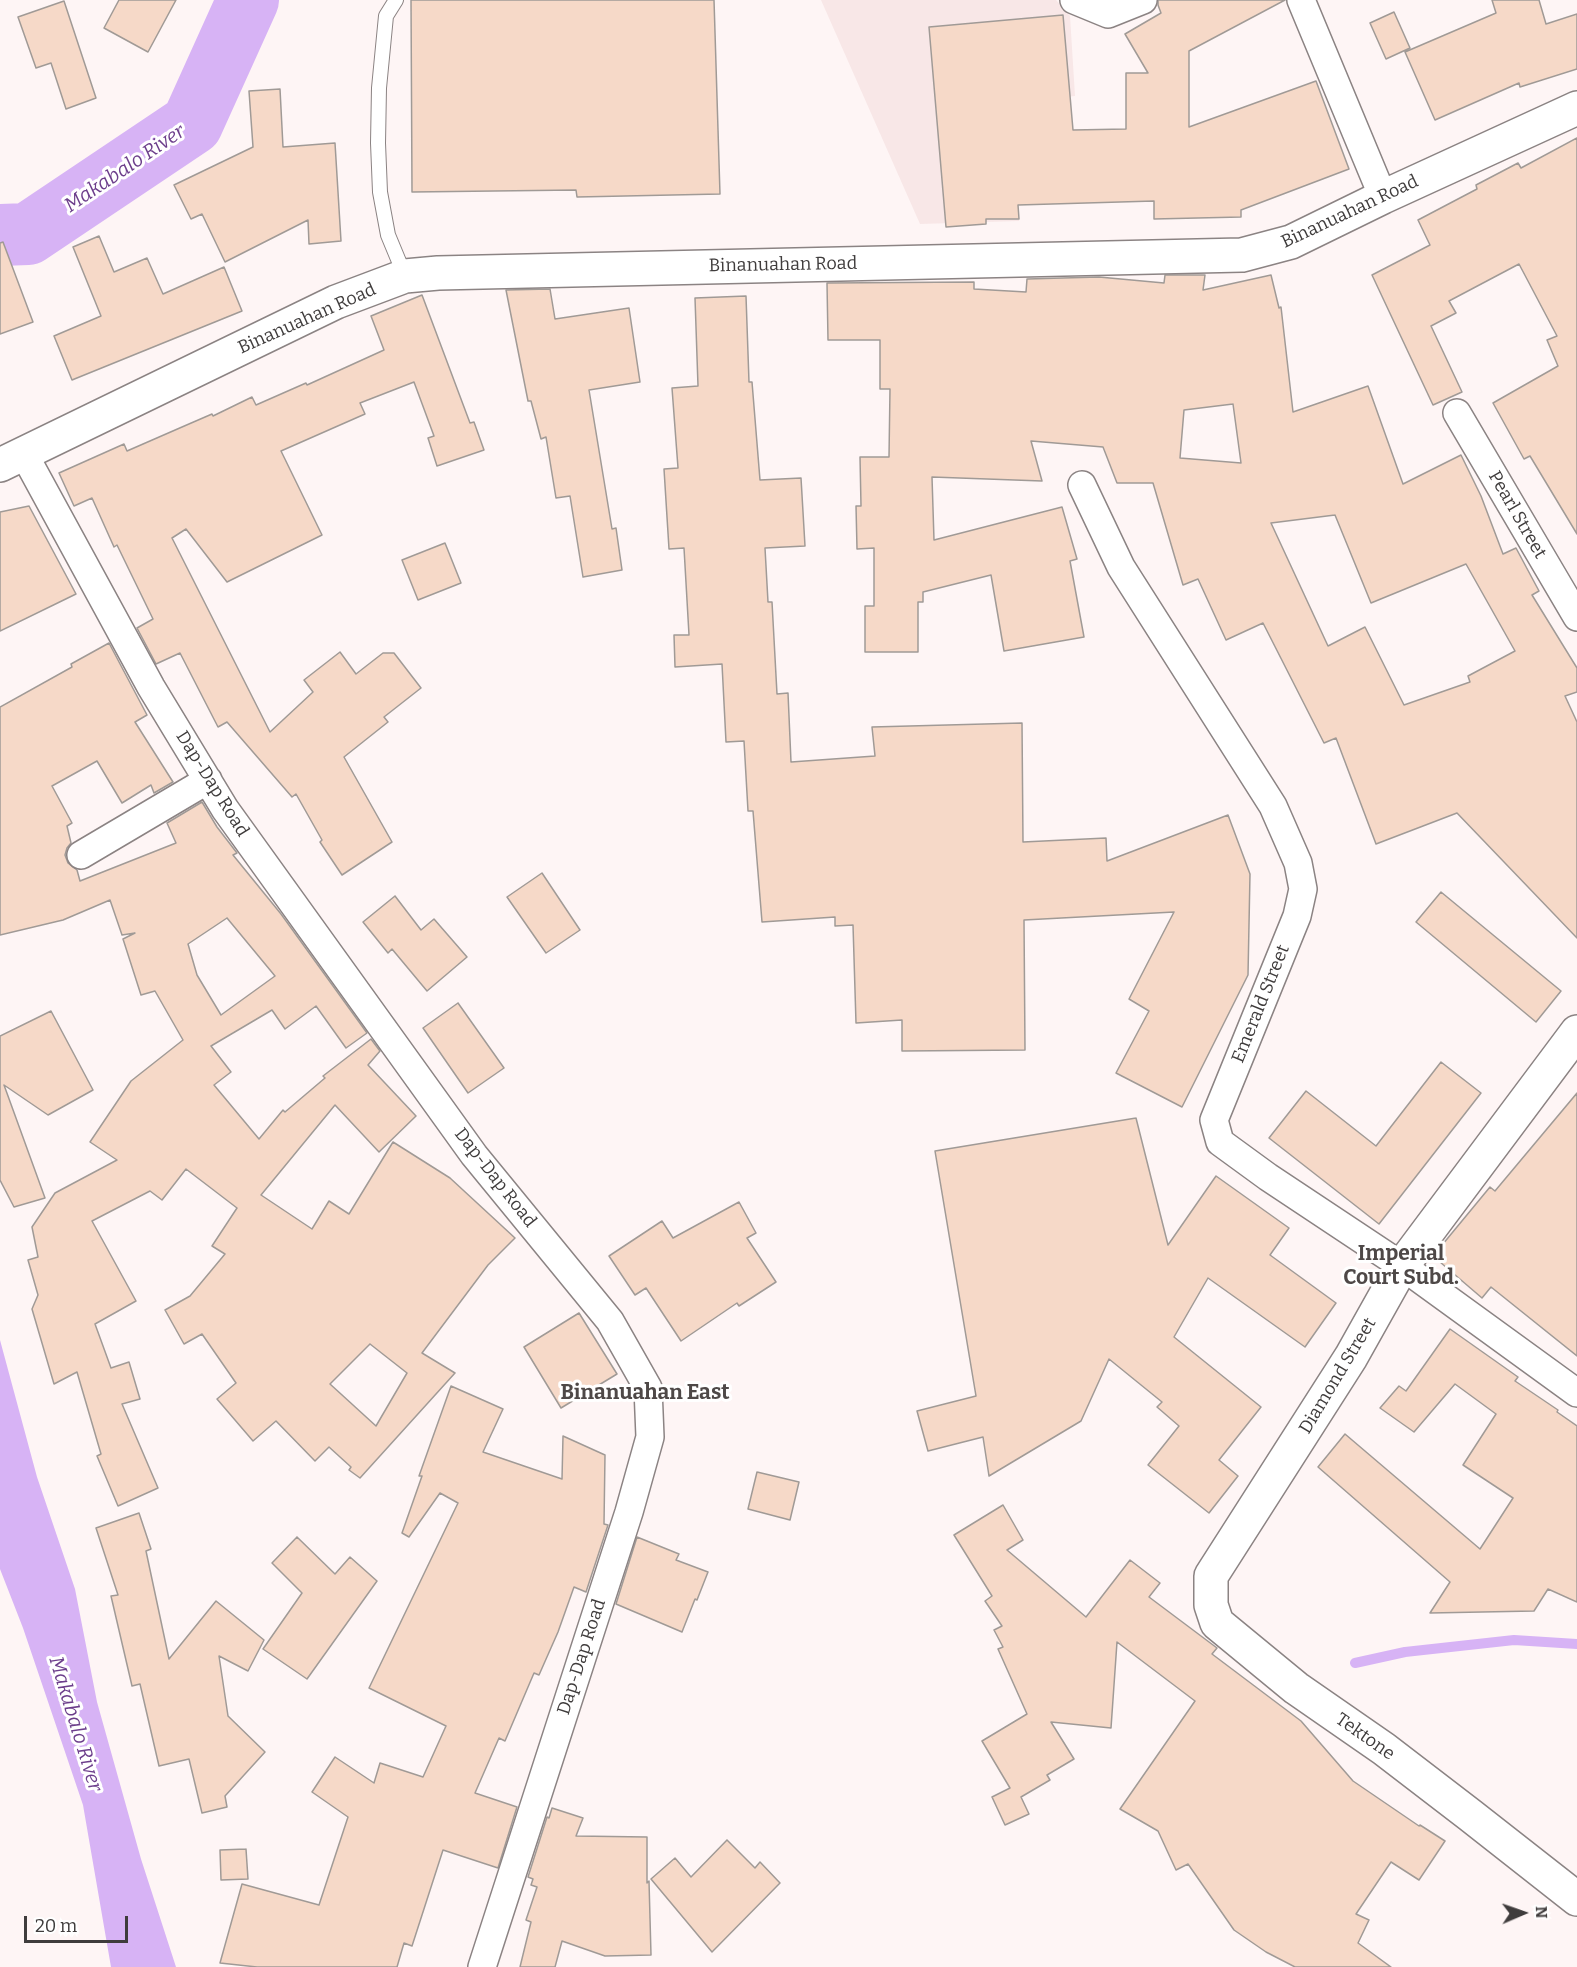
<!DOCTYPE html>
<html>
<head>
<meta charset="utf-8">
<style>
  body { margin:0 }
  #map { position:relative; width:1577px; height:1967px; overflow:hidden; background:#fef5f5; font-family:Bitter,serif }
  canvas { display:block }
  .north { position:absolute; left:1493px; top:1883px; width:60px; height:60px; -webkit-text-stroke:4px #fff; paint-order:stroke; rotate:88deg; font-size:16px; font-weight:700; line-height:24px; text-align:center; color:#3f3c3c }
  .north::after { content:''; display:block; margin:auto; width:21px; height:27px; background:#3f3c3c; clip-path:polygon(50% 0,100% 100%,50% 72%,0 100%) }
  .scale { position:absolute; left:24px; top:1916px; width:104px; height:27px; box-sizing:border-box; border:3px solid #3f3c3c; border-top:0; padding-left:8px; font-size:18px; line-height:21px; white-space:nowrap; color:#3f3c3c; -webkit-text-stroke:4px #fff; paint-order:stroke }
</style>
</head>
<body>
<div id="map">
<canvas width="1577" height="1967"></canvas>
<div class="north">N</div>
<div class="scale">20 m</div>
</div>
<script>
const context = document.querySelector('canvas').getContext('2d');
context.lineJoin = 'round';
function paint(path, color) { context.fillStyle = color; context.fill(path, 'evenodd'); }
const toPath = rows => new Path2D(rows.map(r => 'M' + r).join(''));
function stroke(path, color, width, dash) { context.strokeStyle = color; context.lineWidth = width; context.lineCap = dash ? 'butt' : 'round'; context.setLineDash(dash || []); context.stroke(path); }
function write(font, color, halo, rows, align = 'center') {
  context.font = font + ' Bitter,serif'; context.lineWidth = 6; context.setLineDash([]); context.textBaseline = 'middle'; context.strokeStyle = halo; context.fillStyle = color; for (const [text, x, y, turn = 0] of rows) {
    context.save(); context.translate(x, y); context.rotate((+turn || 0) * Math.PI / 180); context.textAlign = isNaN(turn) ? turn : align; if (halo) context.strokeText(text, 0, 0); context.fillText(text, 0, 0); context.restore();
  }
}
const built = toPath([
  [821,0,1056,0,1070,16,1075,96,1010,102,1019,221,920,224]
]);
const water = toPath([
  [0,1340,37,1477,75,1589,97,1702,141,1859,176,1967,111,1967,83,1805,23,1628,0,1569]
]);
const stream = toPath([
  [1355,1663,1405,1652,1514,1640,1577,1644]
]);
const river = toPath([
  [0,235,28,234,192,124,248,0]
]);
const building = toPath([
  [119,0,176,0,148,52,104,28,119,0],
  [411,0,714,0,720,194,577,197,576,190,412,192,411,0],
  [1158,0,1285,0,1189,51,1189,127,1316,81,1349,169,1241,210,1241,217,1154,219,1154,201,1018,205,1019,219,986,219,986,224,946,227,929,27,1063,15,1073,130,1126,129,1126,73,1148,73,1125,34,1161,13,1158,5,1158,0],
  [1492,0,1539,0,1546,24,1577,14,1577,69,1520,87,1519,83,1435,120,1405,52,1496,13,1492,0],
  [64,1,96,98,66,109,51,63,36,68,18,17,64,1],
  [1394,12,1410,48,1386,59,1370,23,1394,12],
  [280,89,283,147,335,143,341,241,309,244,308,220,225,262,202,214,191,219,174,185,253,147,249,91,280,89],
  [1577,138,1577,534,1530,456,1524,459,1493,403,1558,366,1547,340,1557,336,1519,264,1449,301,1456,313,1431,326,1462,392,1433,405,1372,275,1430,245,1418,220,1477,189,1476,185,1518,163,1521,168,1577,138],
  [99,236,114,272,147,258,163,294,224,267,242,311,72,380,54,336,101,316,73,247,99,236],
  [3,242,33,322,0,334,0,243,3,242],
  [1165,275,1205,275,1203,290,1271,275,1279,308,1281,307,1293,412,1368,386,1403,484,1461,455,1481,496,1503,554,1516,548,1539,591,1532,595,1577,668,1577,692,1565,696,1577,722,1577,938,1457,813,1376,844,1336,738,1324,743,1263,623,1226,640,1198,579,1183,585,1153,483,1117,483,1103,447,1031,441,1042,481,932,477,934,540,1062,507,1077,559,1070,561,1084,637,1004,651,991,575,923,592,923,602,918,602,918,652,865,652,865,606,874,606,874,548,857,549,856,506,861,506,860,457,889,457,890,389,880,389,880,340,828,340,827,283,974,282,974,289,1026,292,1027,279,1099,277,1164,283,1165,275],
  [1233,404,1241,463,1180,458,1184,410,1233,404],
  [1335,515,1371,603,1466,564,1515,651,1468,676,1470,682,1404,705,1365,627,1328,646,1271,523,1335,515],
  [550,289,555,319,629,308,640,382,589,390,612,529,616,528,622,570,583,577,570,496,556,498,546,437,541,439,531,401,528,401,506,290,550,289],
  [422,295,470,423,474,422,484,450,437,466,428,438,434,436,414,382,360,403,365,414,281,451,322,535,227,582,186,529,172,538,270,732,313,692,304,680,340,652,356,674,383,653,394,653,421,688,384,717,388,722,344,757,392,842,342,875,320,842,322,840,296,794,292,797,227,722,218,727,180,653,156,664,137,628,153,619,117,545,114,547,92,498,74,506,59,473,124,444,127,451,182,427,212,414,213,416,252,397,256,405,306,383,307,385,384,350,371,316,422,295],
  [746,296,749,382,752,382,760,480,801,478,805,546,765,548,768,602,772,602,777,694,788,693,791,762,875,756,872,727,1022,723,1023,842,1106,838,1107,861,1228,815,1250,874,1248,975,1182,1107,1116,1073,1149,1011,1129,999,1174,912,1024,920,1025,1050,902,1051,902,1020,856,1023,853,925,835,926,835,917,762,922,753,811,748,811,744,741,726,742,722,664,675,667,674,635,689,635,684,548,669,549,664,469,678,468,672,388,698,386,695,298,746,296],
  [29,506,76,594,0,631,0,512,29,506],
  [445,543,461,583,418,600,402,560,445,543],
  [109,643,147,715,135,722,173,782,154,793,151,785,122,803,97,761,52,786,72,823,67,826,71,843,67,848,65,855,68,863,77,870,80,881,176,843,167,823,202,802,217,827,237,853,233,855,281,914,367,1033,346,1048,316,1006,285,1029,272,1010,211,1046,231,1072,214,1085,259,1139,283,1110,285,1112,325,1078,323,1076,371,1039,380,1051,368,1065,416,1116,379,1152,335,1105,261,1195,312,1229,329,1201,349,1214,393,1142,450,1178,515,1238,488,1265,422,1353,455,1373,360,1478,349,1470,351,1467,329,1447,315,1461,276,1421,253,1441,217,1399,236,1383,202,1334,184,1344,165,1310,190,1296,225,1254,212,1246,237,1208,186,1169,162,1200,150,1191,92,1221,136,1301,95,1324,111,1368,129,1362,140,1399,122,1404,158,1488,118,1506,97,1456,101,1454,77,1372,54,1384,32,1309,38,1295,28,1260,38,1257,32,1227,55,1193,117,1160,90,1142,131,1081,183,1040,155,991,141,995,123,939,135,933,122,935,110,900,63,920,0,935,0,707,72,667,71,664,109,643],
  [227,918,275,976,221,1015,197,975,188,944,227,918],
  [370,1344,407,1373,376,1426,330,1384,370,1344],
  [542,873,580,930,546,953,507,897,542,873],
  [1441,892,1561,991,1536,1022,1416,922,1441,892],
  [395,896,421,930,434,919,467,957,427,991,392,949,388,953,363,922,395,896],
  [458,1003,504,1068,468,1093,423,1028,458,1003],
  [51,1011,93,1090,48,1115,4,1085,45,1198,14,1207,0,1180,0,1036,51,1011],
  [1441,1062,1481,1093,1379,1224,1269,1138,1306,1091,1376,1146,1441,1062],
  [1577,1093,1577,1356,1491,1287,1482,1298,1433,1256,1490,1187,1495,1191,1577,1093],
  [1136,1118,1168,1245,1216,1176,1289,1228,1270,1255,1336,1303,1305,1347,1208,1278,1174,1337,1261,1407,1219,1460,1238,1476,1209,1513,1148,1465,1179,1426,1157,1407,1162,1402,1109,1359,1081,1421,989,1476,983,1437,928,1451,917,1411,976,1396,935,1151,1136,1118],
  [739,1202,756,1233,747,1238,776,1282,739,1306,737,1303,681,1341,646,1288,635,1295,609,1256,662,1221,673,1238,739,1202],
  [579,1313,617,1374,561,1408,524,1347,579,1313],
  [1450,1329,1518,1377,1515,1381,1558,1410,1557,1412,1577,1426,1577,1602,1548,1589,1534,1611,1430,1613,1450,1582,1318,1467,1345,1434,1480,1549,1513,1498,1463,1465,1496,1414,1455,1384,1414,1432,1380,1408,1399,1386,1406,1391,1450,1329],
  [451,1386,503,1409,483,1452,562,1479,563,1436,605,1455,604,1524,608,1525,586,1592,574,1587,558,1632,539,1675,534,1673,505,1741,499,1738,475,1793,517,1807,498,1868,443,1850,412,1946,404,1943,397,1967,257,1967,220,1963,242,1884,319,1905,348,1817,312,1792,335,1757,374,1783,380,1763,423,1777,446,1726,369,1688,458,1503,440,1493,409,1537,402,1533,422,1476,419,1476,451,1386],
  [757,1472,799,1482,790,1520,748,1509,757,1472],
  [1003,1505,1023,1540,1007,1550,1086,1617,1130,1560,1160,1583,1149,1597,1217,1648,1212,1654,1301,1721,1353,1781,1419,1826,1420,1825,1445,1841,1419,1880,1391,1862,1356,1914,1369,1920,1358,1943,1391,1967,1295,1967,1266,1952,1234,1930,1188,1864,1176,1870,1158,1831,1120,1809,1195,1701,1117,1642,1111,1728,1051,1722,1074,1759,1047,1775,1050,1780,1021,1797,1029,1814,1005,1825,992,1797,1010,1788,982,1741,1027,1714,998,1649,1003,1647,994,1630,1002,1626,985,1601,992,1596,954,1535,1003,1505],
  [139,1513,151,1549,146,1551,169,1659,216,1601,264,1640,248,1671,219,1656,228,1716,265,1752,225,1796,227,1807,202,1813,189,1759,159,1766,140,1684,132,1686,111,1596,118,1595,96,1528,139,1513],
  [297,1537,335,1574,350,1557,377,1581,307,1679,263,1649,302,1593,272,1563,297,1537],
  [637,1537,679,1554,676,1560,708,1572,697,1600,695,1599,682,1632,616,1604,637,1537],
  [552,1808,583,1818,576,1836,647,1837,647,1883,649,1881,651,1955,605,1956,562,1941,555,1967,520,1967,531,1922,526,1920,537,1887,531,1885,533,1879,528,1877,547,1817,549,1818,552,1808],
  [727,1840,755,1868,760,1862,780,1883,712,1952,651,1879,675,1858,691,1877,727,1840],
  [246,1849,248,1879,221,1880,220,1850,246,1849]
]);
const service = toPath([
  [396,0,386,16,379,88,378,143,380,192,388,235,405,276]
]);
const minor = toPath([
  [1074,0,1108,14,1143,0],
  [1301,0,1383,197],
  [1457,413,1577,617],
  [24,454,151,687,225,809,474,1155,610,1321,648,1388,650,1437,629,1512,482,1967],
  [1082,485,1121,567,1273,806,1298,863,1303,889,1297,916,1214,1120,1220,1142,1268,1177,1402,1266,1577,1393],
  [81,855,208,780]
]);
const tertiary = toPath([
  [0,465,336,302,405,276,438,273,1242,255,1291,242,1383,197,1577,108],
  [1577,1032,1402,1266,1351,1357,1211,1576,1211,1605,1217,1623,1296,1688,1384,1749,1470,1815,1577,1899]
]);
const streetNames = [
  ["Binanuahan Road",1350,212,-25],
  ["Binanuahan Road",783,265,-1],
  ["Binanuahan Road",307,319,-24],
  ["Pearl Street",1517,515,60],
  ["Dap-Dap Road",212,784,58],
  ["Emerald Street",1261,1004,-68],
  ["Dap-Dap Road",495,1178,52],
  ["Diamond Street",1338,1376,-59],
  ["Dap-Dap Road",582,1657,-72],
  ["Tektone",1365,1737,35]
];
const waterNames = [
  ["Makabalo River",125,169,-34],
  ["Makabalo River",75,1724,73]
];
const quarterNames = [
  ["Imperial",1401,1254],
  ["Court Subd.",1401,1278],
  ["Binanuahan East",645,1393]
];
paint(built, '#f8e7e7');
paint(water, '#d7b3f5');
stroke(stream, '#d7b3f5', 10);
stroke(river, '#d7b3f5', 62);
paint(building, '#f6d9c8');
stroke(building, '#a09a96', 1.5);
stroke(service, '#8b8383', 16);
stroke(minor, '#8b8383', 30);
stroke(tertiary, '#8b8383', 36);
stroke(service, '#fff', 14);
stroke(minor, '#fff', 27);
stroke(tertiary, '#fff', 33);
write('18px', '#3f3c3c', '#fff', streetNames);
write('italic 20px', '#6c3e8b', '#fff', waterNames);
write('bold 21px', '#4e4847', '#fff', quarterNames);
</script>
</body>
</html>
